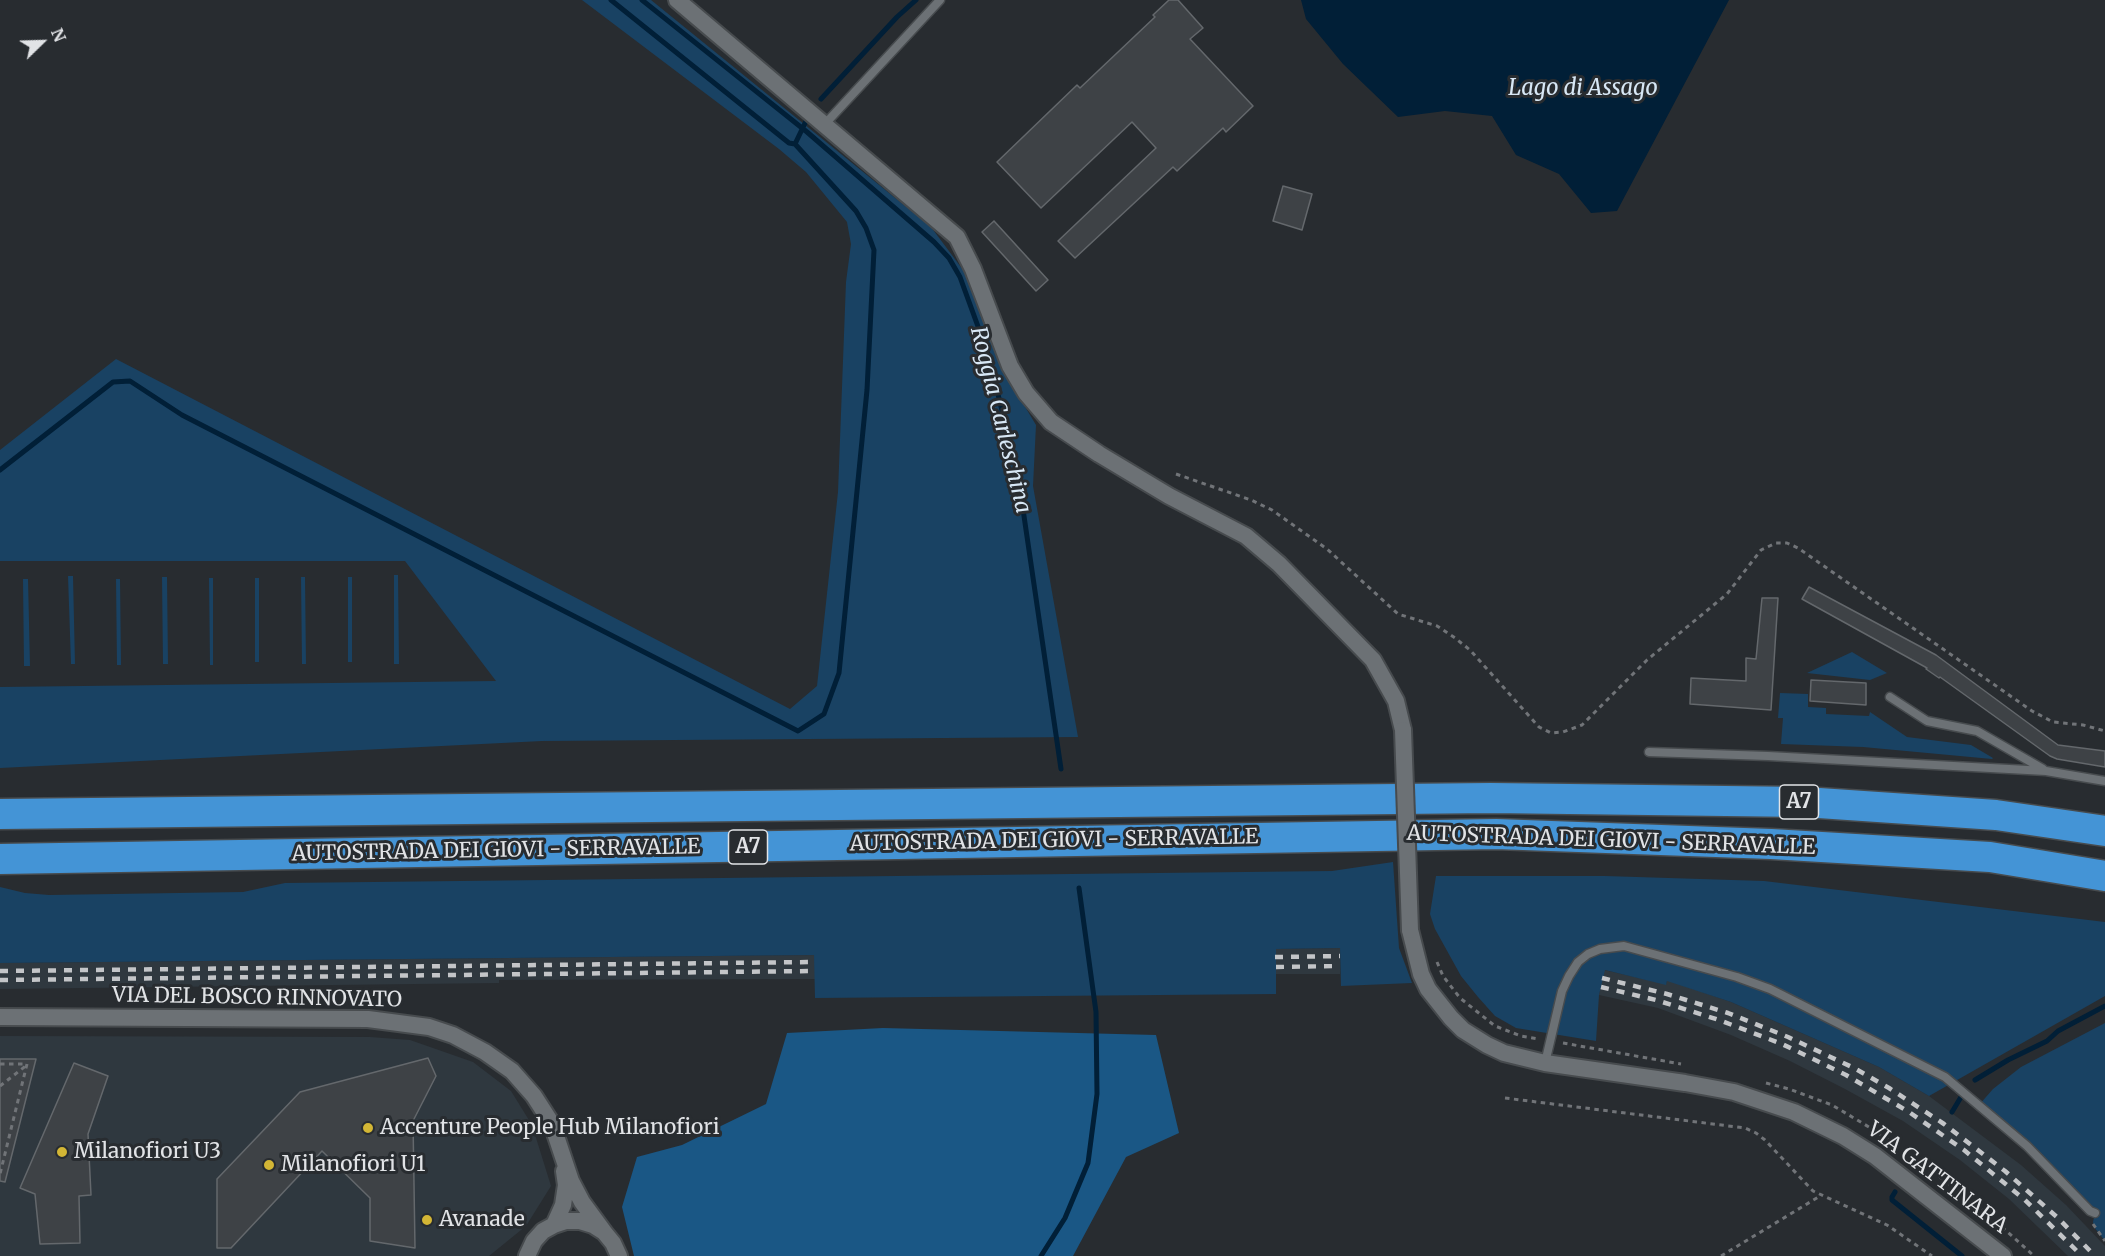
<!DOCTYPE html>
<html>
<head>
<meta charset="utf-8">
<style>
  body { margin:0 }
  #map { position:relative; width:2105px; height:1256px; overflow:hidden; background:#282c30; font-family:Merriweather,serif }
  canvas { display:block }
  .north { position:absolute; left:12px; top:12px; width:60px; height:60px; -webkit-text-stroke:4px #282c30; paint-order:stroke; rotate:67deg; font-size:16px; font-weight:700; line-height:24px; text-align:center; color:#e1e3e6 }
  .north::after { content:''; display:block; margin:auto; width:21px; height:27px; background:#e1e3e6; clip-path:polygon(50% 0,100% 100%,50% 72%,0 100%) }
</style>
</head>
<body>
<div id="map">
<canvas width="2105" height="1256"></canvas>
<div class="north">N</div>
</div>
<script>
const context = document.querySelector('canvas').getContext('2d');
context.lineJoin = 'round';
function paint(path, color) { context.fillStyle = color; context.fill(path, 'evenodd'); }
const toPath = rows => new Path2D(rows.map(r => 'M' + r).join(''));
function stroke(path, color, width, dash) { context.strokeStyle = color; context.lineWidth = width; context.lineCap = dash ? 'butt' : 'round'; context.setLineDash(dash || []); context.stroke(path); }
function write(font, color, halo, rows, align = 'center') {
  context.font = font + ' Merriweather,serif'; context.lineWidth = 6; context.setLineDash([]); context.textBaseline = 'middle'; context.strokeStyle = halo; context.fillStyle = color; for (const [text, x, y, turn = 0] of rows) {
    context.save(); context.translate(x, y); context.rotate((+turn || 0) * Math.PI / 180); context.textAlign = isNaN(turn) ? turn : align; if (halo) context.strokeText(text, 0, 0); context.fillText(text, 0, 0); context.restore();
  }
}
const built = toPath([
  [1340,948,1340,974,1276,974,1275,949],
  [815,955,815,979,499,980,499,983,0,989,0,963],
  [1604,970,1666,984,1667,980,1731,1002,1879,1067,1929,1096,2021,1165,2066,1205,2105,1246,2105,1256,2068,1256,2009,1199,1960,1160,1903,1121,1845,1089,1790,1061,1731,1035,1658,1008,1599,995],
  [0,1036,370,1037,410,1040,473,1062,511,1091,532,1125,551,1186,526,1226,489,1256,0,1256]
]);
const green = toPath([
  [582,0,651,0,931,227,966,274,1003,370,1036,425,1033,486,1078,737,542,741,0,768,0,687,496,681,405,561,0,561,0,450,116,359,790,709,817,686,838,492,846,282,851,244,847,222,806,172,779,149],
  [394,575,398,575,399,664,394,664],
  [68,576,73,576,75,664,71,664],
  [162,577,167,577,168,664,163,664],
  [301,577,305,577,306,664,302,664],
  [348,577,352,577,352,662,348,662],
  [209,578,213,578,213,665,210,665],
  [255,578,259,578,259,662,255,662],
  [23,579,28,579,30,666,24,666],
  [116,579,120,579,121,665,117,665],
  [1852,652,1887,673,1870,680,1807,673],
  [1780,693,1808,694,1808,707,1826,708,1826,714,1869,716,1870,712,1907,737,1971,745,1993,758,1992,759,1863,747,1781,744,1783,718,1778,718],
  [1393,862,1399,948,1412,983,1341,986,1340,948,1276,949,1276,994,815,998,814,955,0,963,0,887,25,893,49,895,243,892,285,883,1332,871],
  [1436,876,1605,876,1764,881,2105,922,2105,996,1929,1096,1879,1067,1731,1002,1667,981,1666,985,1605,970,1599,995,1596,1041,1516,1028,1495,1016,1478,997,1461,976,1435,929,1430,914],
  [2105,1023,2105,1241,2094,1227,2093,1222,2095,1213,1979,1105,1993,1089,2021,1067]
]);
const forest = toPath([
  [883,1028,1156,1035,1179,1133,1126,1157,1073,1256,634,1256,622,1207,637,1157,682,1145,766,1104,787,1033]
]);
const water = toPath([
  [1301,0,1729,0,1617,211,1591,213,1559,174,1516,155,1492,116,1445,111,1398,117,1343,64,1306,19]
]);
const stream = toPath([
  [611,0,789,143,795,144,807,119],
  [642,0,807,132,934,242,949,258,960,277,988,354,1018,475,1061,769],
  [821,99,897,17,916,0],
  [0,470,113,382,130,381,182,415,798,731,824,714,839,673,867,390,874,250,866,228,856,211,795,144],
  [1975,1080,2008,1060,2047,1041,2058,1031,2105,1006],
  [1952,1112,1961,1097],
  [1895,1192,1892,1197,1892,1200,1962,1256],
  [1041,1256,1065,1218,1088,1163,1097,1094,1096,1012,1079,888]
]);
const building = toPath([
  [1169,0,1178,0,1203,28,1190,39,1253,106,1226,132,1223,128,1177,171,1173,167,1075,258,1058,241,1156,148,1132,122,1041,208,997,162,1077,85,1080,88,1155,17,1153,15,1169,0],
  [1283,186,1312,194,1302,230,1273,221,1283,186],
  [994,221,1048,280,1036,291,982,232,994,221],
  [1809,587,1936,655,2058,745,2105,751,2105,767,2057,759,2050,756,1940,677,1939,678,1926,669,1927,668,1802,599,1809,587],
  [1762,598,1778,598,1771,710,1690,704,1691,678,1746,681,1746,658,1756,659,1762,598],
  [1811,680,1866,683,1866,705,1810,701,1811,680],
  [428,1058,436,1076,413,1121,415,1248,370,1241,370,1198,322,1151,231,1248,217,1248,217,1179,300,1092,428,1058],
  [0,1059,36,1059,5,1182,0,1181,0,1059],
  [74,1063,108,1076,88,1134,91,1195,79,1196,80,1243,40,1244,35,1194,20,1188,74,1063]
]);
const path = toPath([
  [1176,474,1251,500,1272,510,1327,549,1398,614,1437,626,1455,638,1470,650,1539,727,1551,733,1563,732,1582,725,1647,660,1727,594,1761,550,1776,543,1787,543,1798,548,2032,711,2053,722,2083,725,2105,731],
  [1437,962,1443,976,1460,998,1495,1026,1521,1036,1539,1039],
  [1563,1043,1681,1064],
  [0,1064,27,1064,0,1174],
  [1766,1083,1789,1089,1832,1105,1874,1130,1931,1170,1989,1215,2034,1256],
  [0,1086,27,1065],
  [1505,1098,1745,1128,1756,1133,1765,1140,1813,1191,1887,1225,1932,1256],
  [2093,1224,2105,1241],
  [1721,1256,1820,1196]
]);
const service = toPath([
  [825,124,940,0],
  [1890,697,1927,721,1977,731,2043,769],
  [1649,752,1768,756,2046,771,2105,781],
  [1545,1063,1562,991,1569,976,1578,962,1588,954,1600,949,1624,946,1737,977,1770,989,1945,1077,2027,1146,2090,1211,2095,1213]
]);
const minor = toPath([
  [677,0,957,237,973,269,1010,366,1026,393,1051,422,1099,454,1169,496,1246,536,1279,564,1373,660,1396,701,1403,730],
  [1410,930,1421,974,1428,989,1451,1018,1463,1030,1487,1045,1504,1053,1545,1063,1685,1083,1734,1092,1794,1112,1843,1136,1875,1156,2003,1256],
  [0,1017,368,1019,429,1027,453,1035,485,1052,512,1071,534,1096,552,1124,571,1181,582,1202,604,1232],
  [554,1225,563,1205,566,1185,564,1171],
  [527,1256,534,1241,543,1231,554,1225,566,1221,580,1221,593,1225,604,1232,613,1243,619,1256]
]);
const motorway = toPath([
  [0,814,1491,798,1804,802,1996,815,2105,831],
  [0,859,1496,834,1771,844,1990,857,2105,876]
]);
const rail = toPath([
  [1275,957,1340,956],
  [1276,967,1340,966],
  [0,971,815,962],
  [1602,978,1667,994,1728,1013,1788,1037,1854,1068,1889,1088,1944,1124,2005,1171,2058,1218,2095,1256],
  [0,980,815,971],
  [1601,987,1656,1000,1719,1020,1782,1044,1846,1075,1909,1112,1964,1150,2025,1200,2082,1256]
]);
const minorBridge = toPath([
  [1403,730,1410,930]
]);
const markers = [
  [368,1128,6,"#d3b635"],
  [62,1152,6,"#d3b635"],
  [269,1165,6,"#d3b635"],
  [427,1220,6,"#d3b635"]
];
const shields = [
  [1799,802,39],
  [748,847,39]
];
const shieldNames = [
  ["A7",1799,802],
  ["A7",748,847]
];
const streetNames = [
  ["AUTOSTRADA DEI GIOVI - SERRAVALLE",1054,841,-1],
  ["AUTOSTRADA DEI GIOVI - SERRAVALLE",1611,841,2],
  ["AUTOSTRADA DEI GIOVI - SERRAVALLE",496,851,-1],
  ["VIA DEL BOSCO RINNOVATO",257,998,1],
  ["VIA GATTINARA",1937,1178,37]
];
const poiNames = [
  ["Accenture People Hub Milanofiori",380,1128],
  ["Milanofiori U3",74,1152],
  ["Milanofiori U1",281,1165],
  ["Avanade",439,1220]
];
const waterNames = [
  ["Lago di Assago",1583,89],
  ["Roggia Carleschina",1000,420,76]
];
paint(built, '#2f383f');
paint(green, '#194263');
paint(forest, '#1a5785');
paint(water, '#011f37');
stroke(stream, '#011f37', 5);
paint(building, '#3e4246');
stroke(building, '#64686c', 1.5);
stroke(service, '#474b4e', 11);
stroke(minor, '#474b4e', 20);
stroke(motorway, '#474b4e', 33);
stroke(path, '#717478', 3, [4.5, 4.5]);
stroke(service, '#6c7175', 8);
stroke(minor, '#6c7175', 16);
stroke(motorway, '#4494d6', 30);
stroke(rail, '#c3c5c8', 4.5, [8, 8]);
stroke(minorBridge, '#474b4e', 20, []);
stroke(minorBridge, '#6c7175', 16);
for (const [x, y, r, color] of markers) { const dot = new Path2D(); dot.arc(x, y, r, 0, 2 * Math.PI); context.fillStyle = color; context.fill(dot); stroke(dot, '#282c30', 2); }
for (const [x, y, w] of shields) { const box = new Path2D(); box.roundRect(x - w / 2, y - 17, w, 34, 4.5); context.fillStyle = '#282c30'; context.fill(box); stroke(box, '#e1e3e6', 1.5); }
write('bold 20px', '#e1e3e6', null, shieldNames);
write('21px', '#e1e3e6', '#282c30', streetNames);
write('21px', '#e1e3e6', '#282c30', poiNames, 'left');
write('italic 22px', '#d7e7f5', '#282c30', waterNames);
</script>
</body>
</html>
